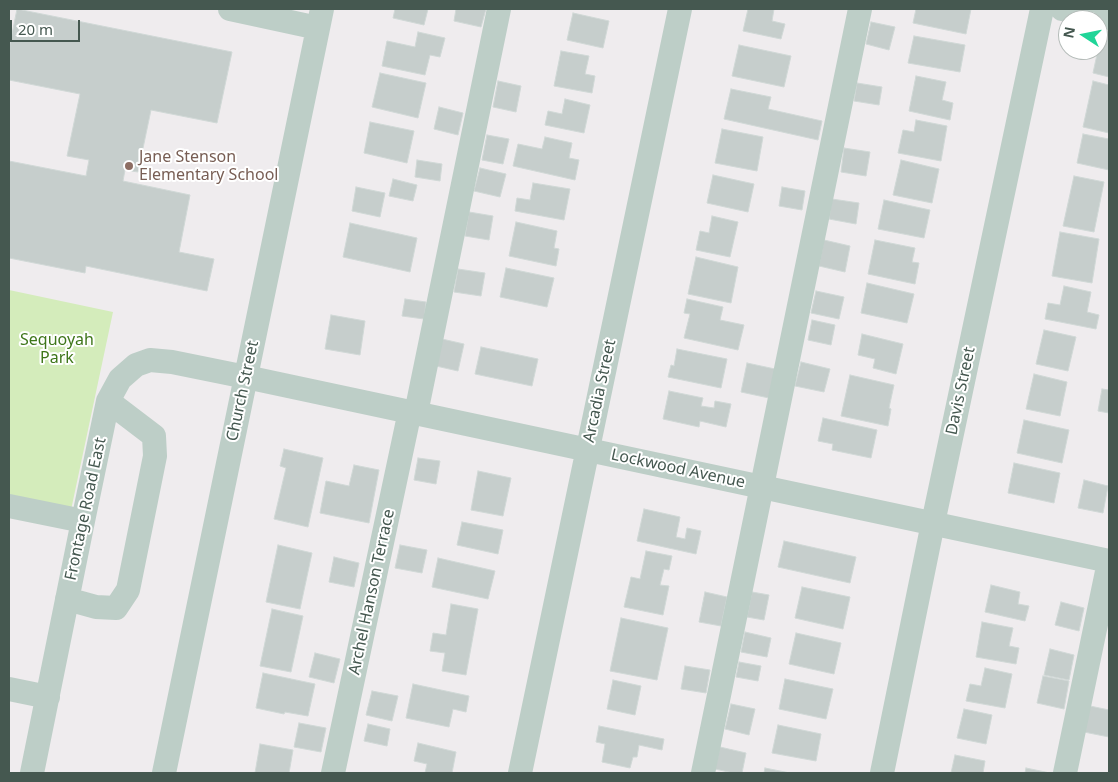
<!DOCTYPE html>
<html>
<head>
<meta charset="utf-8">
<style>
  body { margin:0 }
  #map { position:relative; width:1118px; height:782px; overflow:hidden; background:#efecee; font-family:"Noto Sans",sans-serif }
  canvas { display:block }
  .frame { position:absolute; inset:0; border:10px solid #455850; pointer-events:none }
  .north { position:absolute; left:1058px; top:10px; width:50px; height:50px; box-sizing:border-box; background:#fff; border:1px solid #b5bcb9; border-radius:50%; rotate:281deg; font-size:14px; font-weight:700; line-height:20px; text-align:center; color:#455850 }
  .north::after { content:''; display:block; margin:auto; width:18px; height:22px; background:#20d598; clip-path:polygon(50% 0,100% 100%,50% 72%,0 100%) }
  .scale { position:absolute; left:10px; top:20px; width:70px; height:22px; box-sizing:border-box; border:2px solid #455850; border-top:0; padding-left:6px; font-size:15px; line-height:18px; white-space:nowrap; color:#455850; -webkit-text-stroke:4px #fff; paint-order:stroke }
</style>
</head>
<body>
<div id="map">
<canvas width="1118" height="782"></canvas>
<div class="frame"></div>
<div class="north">N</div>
<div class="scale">20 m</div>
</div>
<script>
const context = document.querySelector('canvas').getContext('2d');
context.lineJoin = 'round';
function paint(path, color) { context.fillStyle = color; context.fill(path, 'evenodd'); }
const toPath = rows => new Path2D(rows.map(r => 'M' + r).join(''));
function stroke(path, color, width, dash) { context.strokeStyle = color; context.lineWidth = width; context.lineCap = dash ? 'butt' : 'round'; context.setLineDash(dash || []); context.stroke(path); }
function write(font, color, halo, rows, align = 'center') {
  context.font = font + ' "Noto Sans",sans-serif'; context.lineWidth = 4; context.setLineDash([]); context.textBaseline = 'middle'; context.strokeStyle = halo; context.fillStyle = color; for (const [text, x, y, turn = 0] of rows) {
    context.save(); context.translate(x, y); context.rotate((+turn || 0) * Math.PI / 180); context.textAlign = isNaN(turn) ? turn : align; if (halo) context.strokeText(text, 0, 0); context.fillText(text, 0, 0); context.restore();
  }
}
const green = toPath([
  [9,290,113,312,71,510,9,497]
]);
const building = toPath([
  [17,9,232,52,217,123,151,110,138,172,125,170,123,181,190,195,179,252,214,259,207,291,86,266,85,273,9,258,9,161,86,176,89,160,67,156,80,94,9,80,9,49,17,9],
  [395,9,428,9,424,25,393,18,395,9],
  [456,9,486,9,481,27,454,21,456,9],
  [748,9,774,9,772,21,785,24,781,39,743,31,748,9],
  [916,9,971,9,966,34,913,23,916,9],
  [573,13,609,21,603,48,567,40,573,13],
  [871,22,895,27,889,50,866,44,871,22],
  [1102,31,1109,32,1109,77,1093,73,1102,31],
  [418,32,445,38,440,57,430,55,425,75,382,66,387,41,415,47,418,32],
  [914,36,965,45,960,72,908,63,914,36],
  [739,45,791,56,784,87,732,76,739,45],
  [561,51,589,56,585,74,595,76,592,93,554,86,561,51],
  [380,73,426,83,418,118,372,107,380,73],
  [916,76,946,82,942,100,953,103,950,120,909,111,916,76],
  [498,81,521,86,516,112,493,107,498,81],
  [1093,81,1109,85,1109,133,1083,127,1093,81],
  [857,83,882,87,879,105,854,101,857,83],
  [731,89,771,97,768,109,822,121,818,140,724,119,731,89],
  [565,99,590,105,584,133,545,125,548,111,562,114,565,99],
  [439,107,463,113,458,135,434,129,439,107],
  [916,120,947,126,941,161,898,153,903,130,914,132,916,120],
  [370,122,414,131,407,163,364,153,370,122],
  [722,129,763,137,757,171,715,163,722,129],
  [1083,134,1109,139,1109,170,1077,163,1083,134],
  [487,135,509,139,503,164,482,160,487,135],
  [545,137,572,143,569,158,579,160,575,180,513,166,518,144,542,149,545,137],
  [844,148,870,152,866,176,841,172,844,148],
  [417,160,442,164,440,181,415,177,417,160],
  [901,160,939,169,932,203,893,195,901,160],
  [480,168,506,174,500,197,474,191,480,168],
  [713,175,754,184,748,212,707,203,713,175],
  [1074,176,1104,182,1094,232,1063,226,1074,176],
  [393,179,417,185,413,201,389,196,393,179],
  [533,183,570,189,564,220,515,211,517,198,530,200,533,183],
  [356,187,385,193,380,217,352,211,356,187],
  [782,187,805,191,802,210,779,206,782,187],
  [832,199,859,203,856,224,829,219,832,199],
  [884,200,930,210,924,238,878,229,884,200],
  [469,212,493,216,489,240,465,236,469,212],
  [712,216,738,222,730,257,696,250,700,231,709,233,712,216],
  [516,222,557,231,554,248,559,249,556,266,509,256,516,222],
  [350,223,417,238,410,272,343,257,350,223],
  [1060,232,1099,239,1092,283,1052,276,1060,232],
  [824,240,850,246,845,272,819,266,824,240],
  [875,240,915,248,912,262,919,263,915,284,868,274,875,240],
  [696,257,738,267,731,303,688,294,696,257],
  [506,268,554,278,547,307,500,297,506,268],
  [458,269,485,273,481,296,454,292,458,269],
  [867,283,914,294,907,323,861,313,867,283],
  [1064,286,1091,292,1087,312,1099,315,1096,329,1045,319,1048,303,1060,305,1064,286],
  [816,291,844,297,839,319,811,313,816,291],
  [405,299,426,302,424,319,402,316,405,299],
  [687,299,723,307,720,320,744,325,738,350,684,338,690,314,684,313,687,299],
  [331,315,365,321,360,355,325,349,331,315],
  [812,320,835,325,831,345,808,340,812,320],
  [1044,330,1076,337,1068,371,1036,364,1044,330],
  [862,334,903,344,896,374,873,368,875,359,858,355,862,334],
  [442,339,464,344,458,371,436,366,442,339],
  [481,347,538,359,532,386,475,374,481,347],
  [677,349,727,359,721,388,668,377,671,365,674,366,677,349],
  [801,362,830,369,824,392,795,386,801,362],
  [747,363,775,369,769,398,741,392,747,363],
  [1034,374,1067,382,1060,416,1026,409,1034,374],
  [850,375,894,385,889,408,891,409,888,426,841,416,850,375],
  [1102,389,1109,390,1109,413,1098,411,1102,389],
  [669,391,703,398,701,406,714,408,715,401,731,404,726,427,700,421,699,427,663,419,669,391],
  [823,418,877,430,871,458,832,450,833,444,818,441,823,418],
  [1024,420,1069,430,1062,463,1017,453,1024,420],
  [284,449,323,458,308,527,274,519,286,468,280,466,284,449],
  [418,458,440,461,436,484,414,480,418,458],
  [1014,463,1060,473,1054,503,1008,493,1014,463],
  [354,465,379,470,369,523,320,513,326,481,349,486,354,465],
  [478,471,511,478,503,516,471,510,478,471],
  [1084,480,1108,486,1103,513,1078,508,1084,480],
  [644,509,680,517,676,537,685,539,687,528,701,531,696,554,637,541,644,509],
  [462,522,503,530,498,554,457,545,462,522],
  [784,541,856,557,850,583,778,567,784,541],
  [278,545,312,553,300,609,266,602,278,545],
  [400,545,427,550,422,573,395,568,400,545],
  [646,551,672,556,669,570,664,569,660,585,669,586,663,615,624,607,631,577,640,579,646,551],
  [334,557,359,563,354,587,329,582,334,557],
  [438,558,495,571,488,599,432,587,438,558],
  [991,585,1020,592,1018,604,1029,606,1025,621,985,612,991,585],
  [802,587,850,597,843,629,795,618,802,587],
  [705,592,727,597,721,626,699,622,705,592],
  [752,592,769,595,764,620,747,617,752,592],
  [1061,602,1084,608,1079,631,1055,625,1061,602],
  [451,604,478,609,466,675,442,671,445,653,430,651,433,633,446,635,451,604],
  [272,609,303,616,291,672,260,666,272,609],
  [621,618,668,628,657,680,610,671,621,618],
  [982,622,1013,628,1009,646,1019,648,1016,664,976,657,982,622],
  [745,632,771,638,767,657,741,652,745,632],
  [796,633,841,643,834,674,789,664,796,633],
  [1050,649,1074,655,1069,680,1044,675,1050,649],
  [315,653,340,659,334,683,309,677,315,653],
  [739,662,761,666,758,681,736,677,739,662],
  [685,666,710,670,706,693,681,689,685,666],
  [985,668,1012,674,1005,708,966,701,970,684,981,686,985,668],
  [263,673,315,684,308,716,285,712,284,714,256,708,263,673],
  [1043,676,1069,681,1064,709,1037,703,1043,676],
  [785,679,833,689,826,719,779,709,785,679],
  [613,680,641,686,635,715,607,709,613,680],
  [413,684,469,696,466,712,453,709,449,727,406,718,413,684],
  [372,691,398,696,392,721,366,715,372,691],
  [731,704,755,709,749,735,725,729,731,704],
  [1090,706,1109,710,1109,737,1084,732,1090,706],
  [964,709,992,715,986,744,957,738,964,709],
  [299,723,326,728,321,752,294,747,299,723],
  [368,724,390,729,387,746,364,741,368,724],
  [778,725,821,734,816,761,772,753,778,725],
  [599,726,664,739,662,750,639,745,637,757,633,757,630,768,602,762,605,744,596,742,599,726],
  [418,743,456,752,452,773,425,773,427,764,414,761,418,743],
  [260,744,293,750,289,773,255,773,260,744],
  [720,747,746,753,742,773,733,773,715,769,720,747],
  [955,755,985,761,983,773,951,773,955,755],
  [765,768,790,773,764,773,765,768],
  [1026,768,1050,773,1025,773,1026,768]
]);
const minor = toPath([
  [230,9,318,28],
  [1062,9,1109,18],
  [416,413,499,9],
  [9,506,83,521],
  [67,599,96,607,116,608,128,590,155,456,154,436,108,401],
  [9,689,48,697],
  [32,773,83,521,108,401,120,379,136,365,150,360,172,362,246,377,1109,561],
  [164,773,322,9],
  [333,773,410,411],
  [520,773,680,9],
  [703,773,860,9],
  [882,773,933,523,1042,9],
  [1065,773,1109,562]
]);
const markers = [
  [129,166,5,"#8d6e63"]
];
const educationNames = [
  ["Jane Stenson",139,157],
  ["Elementary School",139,175]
];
const parkNames = [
  ["Sequoyah",57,340],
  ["Park",57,358]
];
const streetNames = [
  ["Church Street",243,391,-78],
  ["Arcadia Street",600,391,-78],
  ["Davis Street",961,391,-78],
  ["Lockwood Avenue",678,469,12],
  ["Frontage Road East",86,509,-78],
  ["Archel Hanson Terrace",372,592,-78]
];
paint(green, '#d4ecbb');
paint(building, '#c6cecc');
stroke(building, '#d0d8d6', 1);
stroke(minor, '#bdcec7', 24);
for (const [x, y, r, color] of markers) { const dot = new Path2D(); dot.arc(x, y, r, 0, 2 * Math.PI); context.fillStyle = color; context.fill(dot); stroke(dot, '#fff', 2); }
write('16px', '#785e54', '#fff', educationNames, 'left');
write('16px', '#3e761a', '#fff', parkNames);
write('16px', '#455850', '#fff', streetNames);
</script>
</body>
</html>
